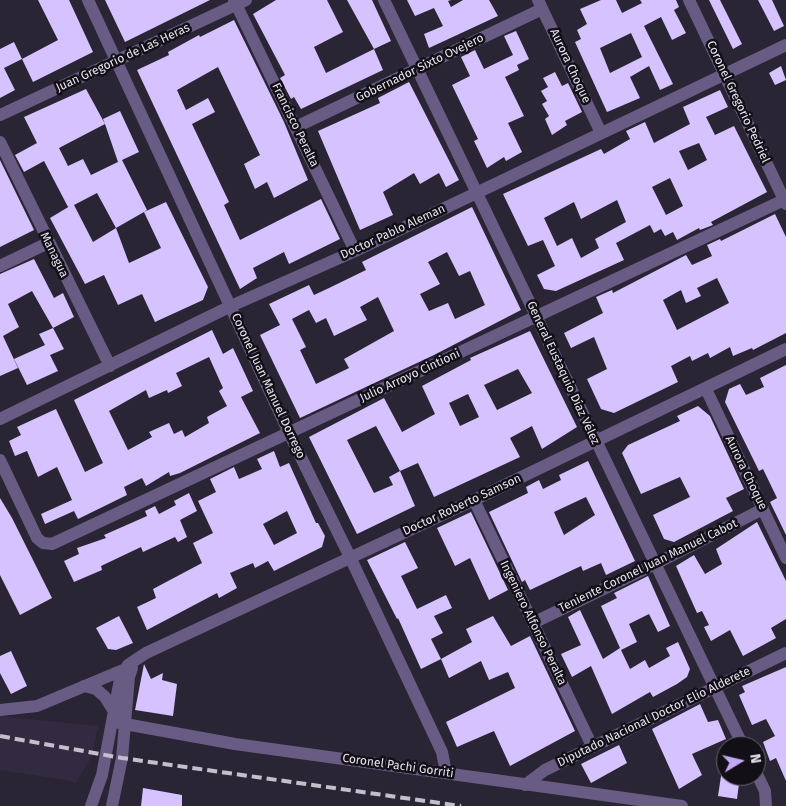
<!DOCTYPE html>
<html>
<head>
<meta charset="utf-8">
<style>
  body { margin:0 }
  #map { position:relative; width:786px; height:806px; overflow:hidden; background:#2a2535; font-family:"Fira Sans",sans-serif }
  canvas { display:block }
  .north { position:absolute; left:716px; top:736px; width:50px; height:50px; box-sizing:border-box; background:#120f17; border:1px solid #66636d; border-radius:50%; rotate:81deg; font-size:14px; font-weight:700; line-height:20px; text-align:center; color:#e5e2ed }
  .north::after { content:''; display:block; margin:auto; width:18px; height:22px; background:#c1a8f3; clip-path:polygon(50% 0,100% 100%,50% 72%,0 100%) }
</style>
</head>
<body>
<div id="map">
<canvas width="786" height="806"></canvas>
<div class="north">N</div>
</div>
<script>
const context = document.querySelector('canvas').getContext('2d');
context.lineJoin = 'round';
function paint(path, color) { context.fillStyle = color; context.fill(path, 'evenodd'); }
const toPath = rows => new Path2D(rows.map(r => 'M' + r).join(''));
function stroke(path, color, width, dash) { context.strokeStyle = color; context.lineWidth = width; context.lineCap = dash ? 'butt' : 'round'; context.setLineDash(dash || []); context.stroke(path); }
function write(font, color, halo, rows, align = 'center') {
  context.font = font + ' "Fira Sans",sans-serif'; context.lineWidth = 5; context.setLineDash([]); context.textBaseline = 'middle'; context.strokeStyle = halo; context.fillStyle = color; for (const [text, x, y, turn = 0] of rows) {
    context.save(); context.translate(x, y); context.rotate((+turn || 0) * Math.PI / 180); context.textAlign = isNaN(turn) ? turn : align; if (halo) context.strokeText(text, 0, 0); context.fillText(text, 0, 0); context.restore();
  }
}
const built = toPath([
  [0,716,98,726,92,756,76,783,66,780,0,770]
]);
const building = toPath([
  [38,0,69,0,93,52,33,82,22,59,58,40],
  [105,0,210,0,125,42],
  [276,0,327,0,343,32,314,47,326,73,374,49,383,70,301,109,294,97,291,99,280,78,285,75,253,14],
  [347,0,372,0,391,41,374,49],
  [407,0,451,0,448,1,451,7,463,0,489,0,498,16,429,48,424,34,443,26,434,8,415,16],
  [601,0,616,0,622,13,642,3,640,0,676,0,679,7,674,10,686,33,672,40,661,17,644,26,673,84,660,90,649,66,630,77,640,98,607,112,575,42,581,39,577,30,587,24,580,9],
  [631,33,642,57,610,73,600,48],
  [709,0,720,0,742,44,733,49],
  [758,0,772,0,784,26,774,31],
  [234,20,284,122,308,180,274,198,267,182,255,189,244,164,260,155,218,67,177,90,186,110,208,98,215,112,192,124,229,202,224,205,240,240,321,199,340,239,289,264,284,252,253,268,257,278,240,289,137,70,169,55,168,52,199,35,200,37],
  [516,31,529,59,517,65,519,70,505,77,524,116,508,123,522,152,506,161,504,157,487,168,474,141,478,139,452,85,470,76,461,57,475,50,484,69,513,55,504,36],
  [14,42,22,59,4,68,15,90,0,98,0,49],
  [781,66,786,80,775,85,769,73],
  [555,72,562,86,568,83,582,112,565,121,567,125,552,135,545,119,549,116,542,104,547,101,541,91,548,87,543,78],
  [409,82,459,180,446,187,439,173,420,184,414,173,383,192,393,215,360,230,318,131,380,103,378,98],
  [86,89,105,124,103,119,120,111,139,152,122,160,147,210,144,212,166,202,208,287,203,300,155,322,142,294,118,305,104,275,85,284,50,218,70,206,68,207,44,161,24,172,15,155,37,143,24,117],
  [105,124,118,162,122,160,91,175,83,159,68,166,59,148],
  [97,193,116,228,93,242,74,205],
  [144,212,161,248,129,263,116,228],
  [720,90,728,107,706,117,715,135,734,126,767,192,711,222,713,225,700,230,699,228,677,240,673,232,665,236,661,229,654,233,650,225,616,243,624,260,556,291,544,289,537,275,555,266,543,240,528,246,503,194,601,149,604,154,630,139,626,131,645,122,654,143,690,124,683,107],
  [699,143,707,160,688,170,679,151],
  [670,178,683,206,666,215,652,187],
  [617,200,626,222,595,239,599,248,581,258,572,238,557,246,544,218,574,202,581,219],
  [0,160,34,230,0,247],
  [472,207,521,310,434,355,300,418,260,335,280,325,269,304,309,285,314,295,329,288,366,270,362,262],
  [447,252,459,276,470,271,485,305,455,319,448,303,429,311,420,294,440,284,428,262],
  [378,297,394,331,344,359,349,368,316,384,300,350,306,347,292,319,309,310,316,323,326,318,334,336,367,320,360,307],
  [775,214,786,237,786,333,753,350,752,348,733,356,730,347,710,358,708,353,692,361,690,356,671,366,678,382,614,413,601,409,587,379,607,369,594,337,571,348,564,333,603,313,596,297,612,290,613,293,686,255,692,265,712,256,707,245,720,239,721,241],
  [717,278,729,303,677,330,663,300,681,290,686,303,701,296,697,288],
  [34,259,54,298,63,293,74,317,53,328,32,291,8,304,19,327,3,336,18,368,0,376,0,274],
  [53,328,64,349,50,355,58,371,27,385,14,359,45,345,39,334],
  [212,330,223,354,233,348,253,391,241,397,260,433,180,473,170,476,169,472,146,486,142,478,124,487,127,495,78,519,74,511,45,524,41,514,72,500,57,467,38,477,27,451,15,456,9,441,21,435,17,427,56,409,85,472,103,463,74,400],
  [209,357,223,388,219,391,227,406,207,417,209,423,185,437,182,430,174,434,169,423,149,432,152,437,128,450,109,411,146,390,149,398,167,390,168,393,182,386,176,373],
  [530,331,577,427,542,449,532,426,510,438,520,457,434,497,418,463,400,471,415,506,357,534,309,437,384,398,402,432,435,414,422,386,471,360,470,358],
  [518,369,532,393,497,410,484,385],
  [468,394,479,417,460,426,449,403],
  [376,426,400,471,389,477,393,485,374,493,347,440],
  [786,365,786,535,770,502,777,498,763,469,759,471,725,402,729,389,740,384,746,395,764,387,760,378],
  [698,406,710,416,744,489,726,498,733,511,674,542,664,539,653,515,690,497,680,477,641,494,622,453,628,445,680,421,677,416],
  [274,451,280,467,289,463,316,523,318,523,325,536,322,547,274,571,268,561,255,568,253,563,230,573,237,588,219,598,217,593,147,630,137,607,156,598,153,589,202,563,193,543,213,533,198,501,216,492,210,479,234,467,239,479,262,469,257,459],
  [287,511,297,533,274,545,263,524],
  [588,461,635,561,606,575,601,563,583,571,581,566,530,590,525,580,522,582,489,512,528,493,526,487,539,480,543,489,561,480,559,475],
  [586,497,595,515,564,535,554,512],
  [189,493,197,511,180,520,187,537,178,542,175,537,143,552,141,547,101,566,102,570,74,582,64,561,79,554,77,548,106,538,104,535,147,516,145,511,155,506,159,514,176,505,174,501],
  [0,498,12,518,52,598,20,615,0,575],
  [471,512,508,590,489,600,470,558,455,566,437,528],
  [757,522,786,581,786,619,771,628,776,638,743,656,730,630,711,641,704,627,709,625,702,611,697,613,676,566,694,555,705,574,722,564,716,549],
  [405,542,418,568,401,576,417,609,446,595,452,608,434,616,443,633,431,639,441,659,421,669,398,618,397,619,367,560],
  [648,576,670,626,658,632,649,614,629,624,637,642,621,650,630,669,645,660,649,668,670,656,666,648,678,642,690,669,687,677,677,684,653,697,650,692,612,714,591,666,572,677,561,654,581,645,568,617,580,610,603,659,620,648,601,606,617,598,614,593],
  [119,616,133,643,116,650,108,649,96,628],
  [493,616,511,646,530,636,575,731,510,766,494,731,457,747,446,722,515,688,508,672,489,680,481,661,449,678,441,659,472,642,466,629],
  [11,651,27,686,11,694,0,673,0,656],
  [144,664,151,679,163,673,162,680,177,684,173,716,135,710],
  [786,667,786,781,776,758,770,761,763,742,775,736,766,719,752,725,739,695,745,692,742,686],
  [700,704,708,722,718,720,726,739,692,754,702,775,679,789,652,729],
  [619,745,627,763,591,783,581,764],
  [721,776,740,776,737,799,718,796],
  [143,788,182,795,182,806,141,806]
]);
const minor = toPath([
  [88,0,289,433,350,557,442,752,446,773],
  [234,0,355,251],
  [384,0,743,746],
  [538,0,601,133],
  [689,0,786,204],
  [0,115,246,0],
  [296,127,542,9],
  [0,142,110,366],
  [0,266,48,243],
  [706,389,786,558],
  [0,419,231,306,355,251,786,45],
  [0,460,37,538,43,543,52,544,784,200],
  [474,500,592,746],
  [533,623,655,564,763,509],
  [84,686,96,689,105,697,115,713],
  [0,710,37,706,123,670],
  [114,722,235,744,682,806],
  [756,772,765,791,766,806],
  [525,785,545,770,786,653],
  [91,806,102,775,120,679,128,665,146,653,474,500,786,349],
  [112,806,122,758,129,677,132,668]
]);
const rail = toPath([
  [0,736,122,758,461,806]
]);
const streetNames = [
  ["Juan Gregorio de Las Heras",123,58,-25],
  ["Aurora Choque",570,66,65],
  ["Gobernador Sixto Ovejero",420,68,-26],
  ["Coronel Gregorio Pedriel",738,102,65],
  ["Francisco Peralta",295,125,64],
  ["Doctor Pablo Aleman",393,232,-25],
  ["Managua",54,255,64],
  ["General Eustaquio Díaz Vélez",563,373,65],
  ["Julio Arroyo Cintioni",410,376,-25],
  ["Coronel Juan Manuel Dorrego",268,386,65],
  ["Aurora Choque",746,473,64],
  ["Doctor Roberto Samson",462,505,-25],
  ["Teniente Coronel Juan Manuel Cabot",648,566,-26],
  ["Ingeniero Alfonso Peralta",533,623,64],
  ["Diputado Nacional Doctor Elio Alderete",654,717,-26],
  ["Coronel Pachi Gorriti",398,766,8]
];
paint(built, '#322a41');
paint(building, '#d5c2fe');
stroke(minor, '#695c84', 12);
stroke(rail, '#c3c0cc', 4, [10, 5]);
write('12px', '#e5e2ed', '#120f17', streetNames);
</script>
</body>
</html>
